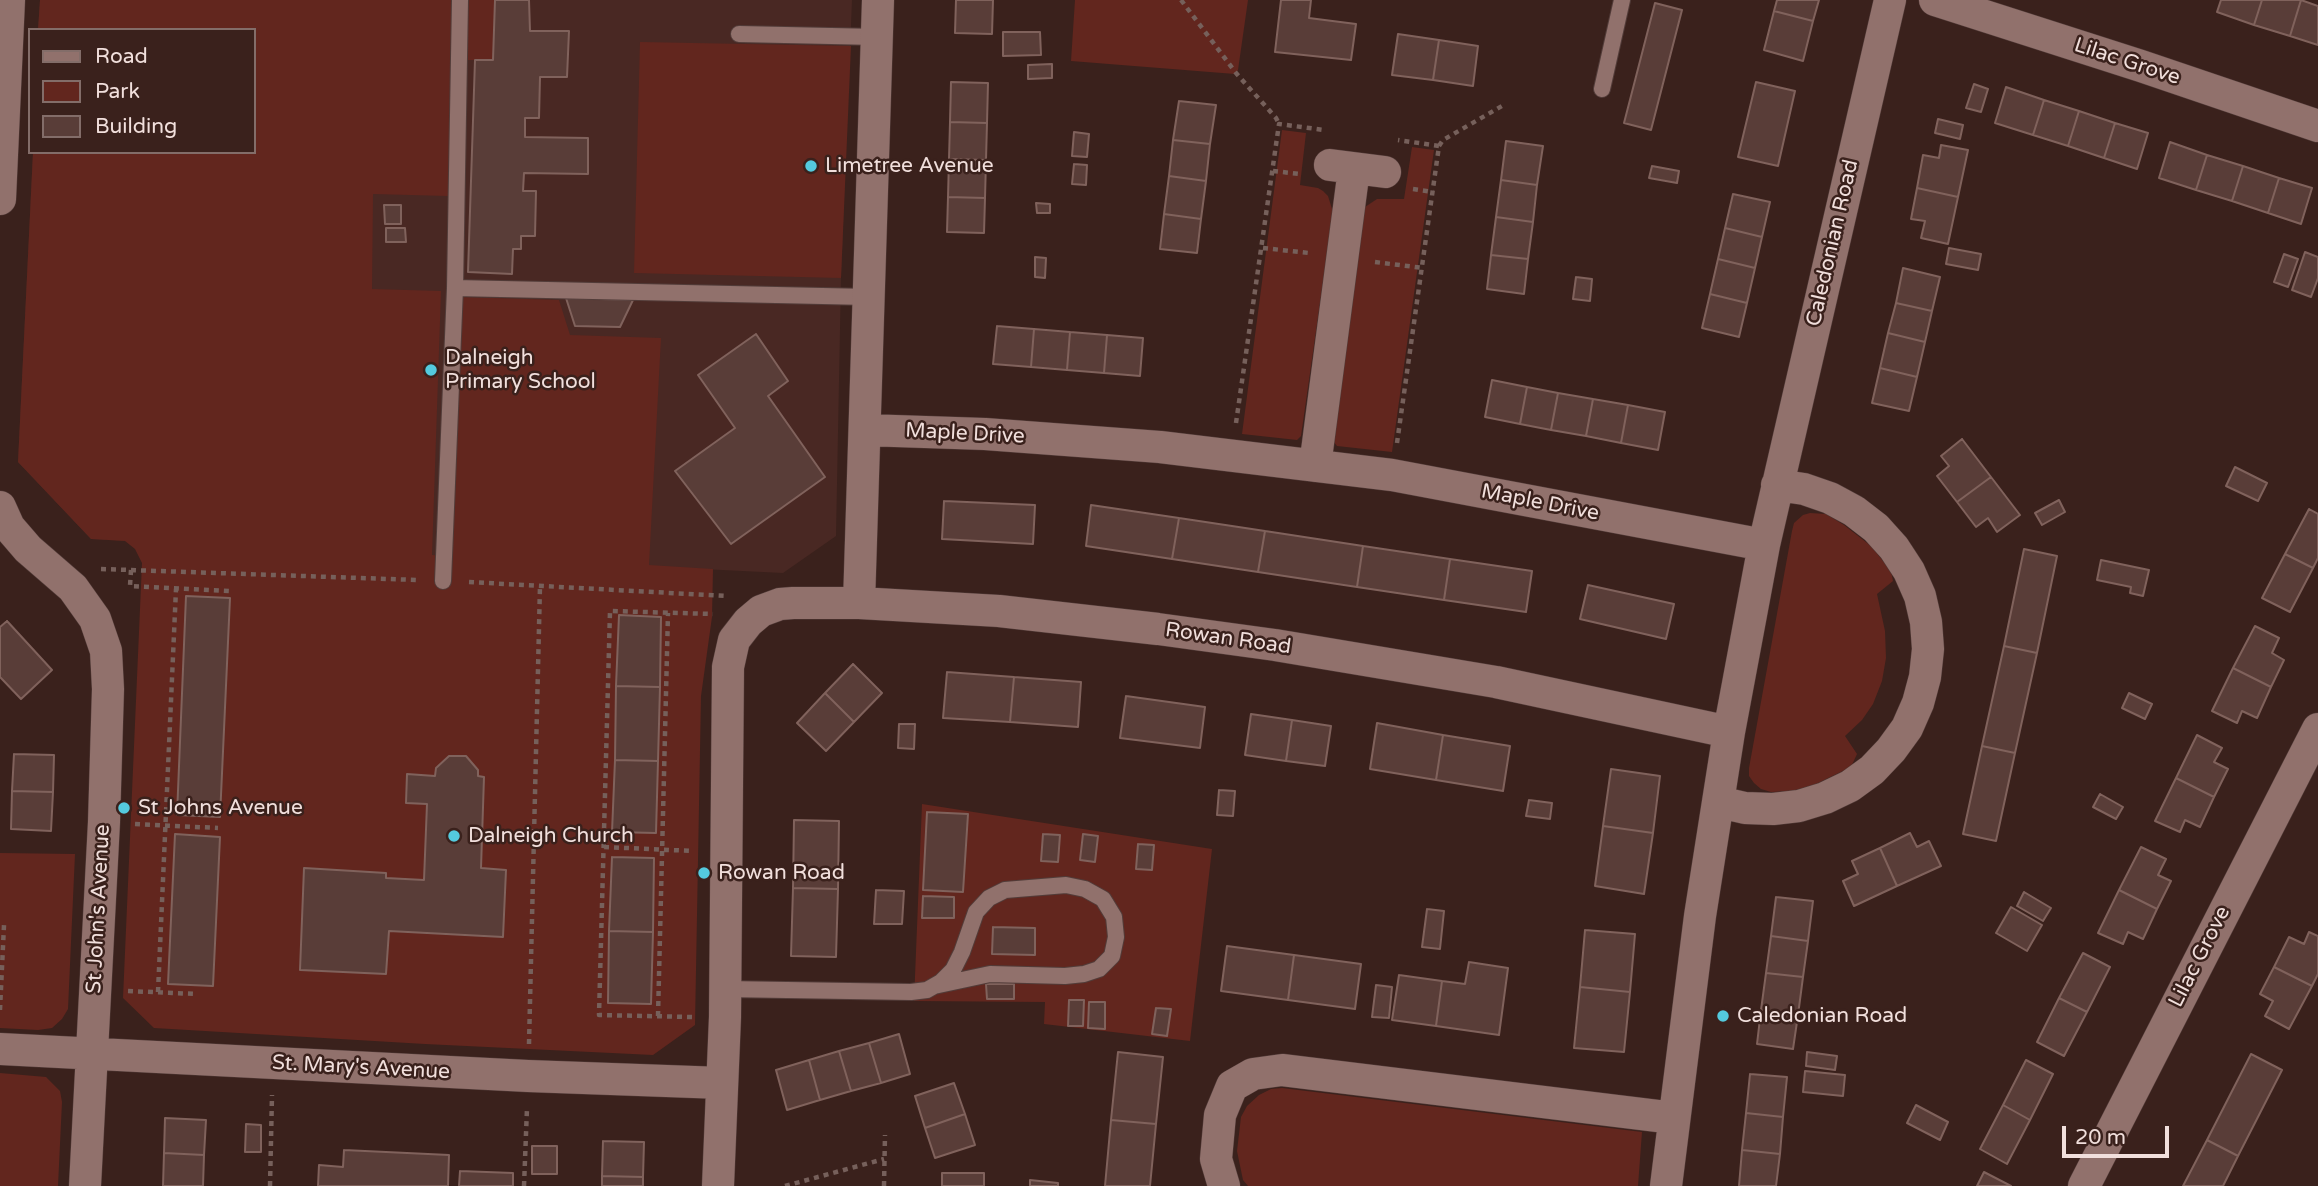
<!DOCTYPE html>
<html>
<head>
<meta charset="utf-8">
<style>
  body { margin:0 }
  #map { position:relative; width:2318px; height:1186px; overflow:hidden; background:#3a211c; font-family:"Varela Round",sans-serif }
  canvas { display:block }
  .legend { position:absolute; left:28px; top:28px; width:228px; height:126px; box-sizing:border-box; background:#3a211c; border:2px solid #836d69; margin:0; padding:9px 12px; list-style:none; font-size:21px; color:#f1dfdc }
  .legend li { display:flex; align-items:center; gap:14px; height:35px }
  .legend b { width:35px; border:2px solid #836d69 }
  .scale { position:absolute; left:2062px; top:1126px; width:107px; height:32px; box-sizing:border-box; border:4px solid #f1dfdc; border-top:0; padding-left:9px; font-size:21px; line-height:24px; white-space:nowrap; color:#f1dfdc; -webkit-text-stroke:5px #3a211c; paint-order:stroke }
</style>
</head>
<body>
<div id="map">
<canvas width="2318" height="1186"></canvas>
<ul class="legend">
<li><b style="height:9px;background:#91716c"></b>Road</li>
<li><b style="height:19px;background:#62261e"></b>Park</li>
<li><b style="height:19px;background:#593d38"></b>Building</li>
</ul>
<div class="scale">20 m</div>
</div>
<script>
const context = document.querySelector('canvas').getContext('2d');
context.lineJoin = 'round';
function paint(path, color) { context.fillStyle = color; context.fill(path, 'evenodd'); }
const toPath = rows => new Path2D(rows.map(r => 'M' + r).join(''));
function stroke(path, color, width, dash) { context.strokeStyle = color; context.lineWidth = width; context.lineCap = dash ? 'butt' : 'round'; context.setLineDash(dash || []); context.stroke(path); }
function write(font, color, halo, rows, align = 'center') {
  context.font = font + ' "Varela Round",sans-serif'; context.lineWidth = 5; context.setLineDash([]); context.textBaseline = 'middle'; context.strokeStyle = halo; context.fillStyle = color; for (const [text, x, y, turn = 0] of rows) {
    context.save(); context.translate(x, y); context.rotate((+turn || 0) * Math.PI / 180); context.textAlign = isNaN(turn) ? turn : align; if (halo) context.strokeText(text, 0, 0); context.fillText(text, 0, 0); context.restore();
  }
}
const built = toPath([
  [40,0,852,0,841,278,836,536,783,573,91,539,18,462,33,152,254,152,254,30,38,30]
]);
const green = toPath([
  [40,0,454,0,448,196,373,194,372,289,441,291,432,555,452,556,462,297,559,300,570,335,661,338,649,565,713,569,712,617,701,696,695,1025,653,1055,425,1044,154,1028,123,998,142,563,135,549,125,541,91,539,18,462,33,152,254,152,254,30,38,30],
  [467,0,495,0,493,60,465,60],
  [1075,0,1248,0,1238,70,1235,74,1071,61],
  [640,42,851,46,841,278,634,273],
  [1282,130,1306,133,1300,185,1318,188,1323,191,1328,196,1333,212,1301,436,1297,440,1242,434],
  [1412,147,1434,150,1392,452,1337,446,1332,440,1365,207,1377,199,1404,199],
  [1810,513,1826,514,1844,525,1871,546,1891,571,1893,581,1877,594,1885,631,1886,658,1882,681,1873,704,1862,720,1845,736,1857,754,1851,767,1814,785,1792,791,1771,792,1761,789,1754,783,1749,776,1749,768,1792,531,1794,523,1803,515],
  [922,804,1212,849,1190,1041,1044,1024,1045,1002,914,1001],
  [0,853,75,854,68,1009,62,1019,52,1028,38,1030,0,1028],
  [0,1073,46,1077,60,1091,62,1102,58,1186,0,1186],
  [1282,1088,1642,1132,1638,1186,1248,1186,1243,1180,1237,1151,1241,1117,1247,1106,1259,1095,1271,1089]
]);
const building = toPath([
  [495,0,529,0,530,31,569,31,567,77,540,77,539,118,525,118,525,137,588,138,588,174,524,173,523,191,536,191,535,236,521,236,521,249,513,249,512,274,468,272,475,60,493,60,495,0],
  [956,0,993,0,992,34,955,33,956,0],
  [1281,0,1311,0,1309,18,1356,24,1351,60,1275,52,1281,0],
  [1777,0,1819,0,1813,21,1774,11,1777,0],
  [2221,0,2262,0,2254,25,2217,12,2221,0],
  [2262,0,2301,0,2290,36,2254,25,2262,0],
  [2301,0,2318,6,2318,45,2290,36,2301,0],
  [1655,3,1682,10,1651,130,1624,123,1655,3],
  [1774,11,1813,21,1803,61,1764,50,1774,11],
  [1003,32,1040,32,1041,55,1003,56,1003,32],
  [1398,34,1439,40,1433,80,1392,75,1398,34],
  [1439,40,1478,46,1473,86,1433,80,1439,40],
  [1052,64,1052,78,1028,79,1028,65,1052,64],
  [951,82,988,83,987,123,950,122,951,82],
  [1756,82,1795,91,1778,166,1738,157,1756,82],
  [1974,84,1988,89,1981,112,1966,108,1974,84],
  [2006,87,2044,100,2033,135,1995,123,2006,87],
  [2044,100,2079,111,2068,146,2033,135,2044,100],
  [1179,101,1216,105,1210,144,1173,140,1179,101],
  [2079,111,2115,123,2104,158,2068,146,2079,111],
  [1938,119,1963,125,1960,139,1935,133,1938,119],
  [950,122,987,123,986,160,949,159,950,122],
  [2115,123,2148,133,2137,169,2104,158,2115,123],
  [1074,132,1089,134,1087,157,1072,156,1074,132],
  [1173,140,1210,144,1206,181,1169,176,1173,140],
  [1506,141,1543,146,1537,185,1501,180,1506,141],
  [2170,142,2207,155,2196,190,2159,178,2170,142],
  [1941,145,1968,150,1958,197,1917,188,1923,155,1939,158,1941,145],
  [2207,155,2243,166,2232,201,2196,190,2207,155],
  [949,159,986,160,985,198,948,197,949,159],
  [1074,164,1087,165,1086,185,1072,184,1074,164],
  [1652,166,1679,171,1677,183,1649,178,1652,166],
  [2243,166,2279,178,2268,213,2232,201,2243,166],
  [1169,176,1206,181,1201,219,1164,214,1169,176],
  [2279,178,2312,188,2301,224,2268,213,2279,178],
  [1501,180,1537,185,1533,222,1496,217,1501,180],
  [1917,188,1958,197,1948,244,1921,238,1925,221,1911,219,1917,188],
  [1733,194,1770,202,1762,237,1725,228,1733,194],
  [948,197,985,198,984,233,947,232,948,197],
  [1036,203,1050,204,1050,213,1037,213,1036,203],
  [384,205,401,205,401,224,385,224,384,205],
  [1164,214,1201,219,1197,253,1160,249,1164,214],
  [1496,217,1533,222,1528,259,1491,255,1496,217],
  [386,228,405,228,406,242,386,242,386,228],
  [1725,228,1762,237,1755,268,1718,259,1725,228],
  [1949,248,1981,254,1978,270,1946,264,1949,248],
  [2305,252,2318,257,2318,278,2311,297,2292,290,2305,252],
  [2284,254,2298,259,2288,287,2274,282,2284,254],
  [1491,255,1528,259,1524,294,1487,289,1491,255],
  [1035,257,1046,258,1045,278,1035,277,1035,257],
  [1718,259,1755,268,1747,303,1710,294,1718,259],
  [1903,268,1940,277,1932,311,1896,303,1903,268],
  [1576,277,1592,279,1590,301,1573,299,1576,277],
  [1710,294,1747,303,1739,337,1702,328,1710,294],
  [566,298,633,300,620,327,575,326,566,298],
  [1896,303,1932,311,1925,342,1888,333,1896,303],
  [997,326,1034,329,1031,367,993,364,997,326],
  [1034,329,1070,332,1067,370,1031,367,1034,329],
  [1070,332,1107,335,1104,373,1067,370,1070,332],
  [1888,333,1925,342,1917,377,1880,368,1888,333],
  [756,334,788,381,768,396,825,477,731,544,675,471,735,428,698,375,756,334],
  [1107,335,1143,338,1140,376,1104,373,1107,335],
  [1880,368,1917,377,1909,411,1872,403,1880,368],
  [1492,380,1527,387,1520,424,1485,417,1492,380],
  [1527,387,1558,393,1551,430,1520,424,1527,387],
  [1558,393,1593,399,1586,436,1551,430,1558,393],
  [1593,399,1628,405,1621,443,1586,436,1593,399],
  [1628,405,1665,412,1658,450,1621,443,1628,405],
  [1962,439,1991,477,1957,502,1937,476,1949,466,1941,456,1962,439],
  [2235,467,2267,483,2258,501,2226,486,2235,467],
  [1991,477,2020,515,1997,532,1988,518,1976,527,1957,502,1991,477],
  [2059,500,2065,512,2042,525,2035,513,2059,500],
  [944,501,1035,505,1033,544,942,539,944,501],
  [1091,505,1179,518,1172,559,1086,546,1091,505],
  [2309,509,2318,514,2318,558,2313,568,2285,554,2309,509],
  [1179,518,1265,531,1258,572,1172,559,1179,518],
  [1265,531,1363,546,1357,587,1258,572,1265,531],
  [1363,546,1450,559,1444,600,1357,587,1363,546],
  [2024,549,2057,556,2037,653,2004,646,2024,549],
  [2285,554,2313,568,2290,612,2262,598,2285,554],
  [1450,559,1532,571,1526,612,1444,600,1450,559],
  [2101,560,2149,570,2143,596,2130,593,2131,587,2097,580,2101,560],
  [1588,585,1674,604,1666,639,1580,619,1588,585],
  [186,596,230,598,220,817,177,815,186,596],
  [619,615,661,617,660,687,616,686,619,615],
  [7,621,52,670,21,699,0,677,0,627,7,621],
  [2255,626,2279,638,2272,653,2284,660,2271,687,2233,668,2255,626],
  [2004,646,2037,653,2015,753,1982,746,2004,646],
  [853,664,882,693,854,722,825,693,853,664],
  [2233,668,2271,687,2257,718,2242,711,2237,723,2212,711,2233,668],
  [947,672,1014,677,1010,722,943,718,947,672],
  [1014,677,1081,682,1078,727,1010,722,1014,677],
  [616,686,660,687,658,761,615,760,616,686],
  [825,693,854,722,826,751,797,723,825,693],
  [2129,693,2152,704,2145,719,2122,708,2129,693],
  [1126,696,1205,707,1200,748,1120,738,1126,696],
  [1251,714,1292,720,1286,761,1245,755,1251,714],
  [1292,720,1331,726,1325,766,1286,761,1292,720],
  [1377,723,1443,735,1436,780,1370,769,1377,723],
  [899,724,915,724,914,749,898,748,899,724],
  [1443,735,1510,746,1503,791,1436,780,1443,735],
  [2197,735,2222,748,2214,762,2228,769,2214,797,2176,778,2197,735],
  [1982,746,2015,753,1996,841,1963,834,1982,746],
  [14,754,54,755,53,792,12,791,14,754],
  [449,756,466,756,478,770,478,776,484,777,481,868,506,870,503,937,389,931,386,974,300,970,304,868,386,873,386,878,424,880,427,804,406,803,407,774,435,776,436,768,449,756],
  [615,760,658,761,656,833,612,832,615,760],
  [1611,769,1660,776,1653,833,1603,826,1611,769],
  [2176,778,2214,797,2200,827,2185,820,2180,832,2155,821,2176,778],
  [1219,790,1235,791,1233,816,1217,815,1219,790],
  [12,791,53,792,51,831,11,829,12,791],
  [2100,794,2123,807,2116,819,2093,807,2100,794],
  [1529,800,1552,803,1550,819,1526,816,1529,800],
  [927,812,968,814,963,892,923,890,927,812],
  [794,820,839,821,838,889,793,888,794,820],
  [1603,826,1653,833,1644,894,1595,886,1603,826],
  [1910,833,1917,847,1929,841,1941,866,1897,886,1880,848,1910,833],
  [175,834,220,837,213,986,168,984,175,834],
  [1043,834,1060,835,1058,862,1041,861,1043,834],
  [1083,834,1098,836,1095,862,1080,860,1083,834],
  [1138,844,1154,845,1152,870,1136,869,1138,844],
  [2141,847,2166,859,2158,875,2171,881,2157,909,2119,890,2141,847],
  [1880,848,1897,886,1854,906,1843,881,1858,874,1852,861,1880,848],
  [612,857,654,858,653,932,609,931,612,857],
  [793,888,838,889,836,957,791,956,793,888],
  [876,890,904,891,902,924,874,924,876,890],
  [2119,890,2157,909,2143,939,2128,932,2123,944,2098,933,2119,890],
  [2024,892,2051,908,2043,921,2017,906,2024,892],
  [923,896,954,897,954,918,922,918,923,896],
  [1776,897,1813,901,1808,941,1771,936,1776,897],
  [2011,907,2042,925,2027,951,1996,933,2011,907],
  [1427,909,1444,911,1440,949,1422,947,1427,909],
  [993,927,1035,928,1035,955,992,954,993,927],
  [1585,930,1635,934,1630,992,1580,987,1585,930],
  [609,931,653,932,651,1004,608,1003,609,931],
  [2309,932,2318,936,2318,974,2312,986,2274,967,2289,937,2304,944,2309,932],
  [1771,936,1808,941,1803,977,1766,973,1771,936],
  [1227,946,1294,955,1288,1000,1221,991,1227,946],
  [2083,953,2110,967,2087,1012,2059,998,2083,953],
  [1294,955,1361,964,1355,1009,1288,1000,1294,955],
  [1469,962,1508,968,1499,1035,1436,1026,1442,981,1465,984,1469,962],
  [2274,967,2312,986,2289,1029,2265,1016,2273,1001,2260,994,2274,967],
  [1766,973,1803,977,1798,1015,1761,1010,1766,973],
  [1399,975,1442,981,1436,1026,1392,1020,1399,975],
  [986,984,1014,984,1014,999,987,999,986,984],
  [1376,985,1392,987,1389,1018,1372,1017,1376,985],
  [1580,987,1630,992,1624,1052,1574,1048,1580,987],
  [2059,998,2087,1012,2064,1056,2037,1042,2059,998],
  [1069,1000,1084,1000,1083,1026,1068,1026,1069,1000],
  [1089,1002,1105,1002,1105,1029,1088,1028,1089,1002],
  [1156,1008,1171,1009,1167,1036,1152,1034,1156,1008],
  [1761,1010,1798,1015,1793,1049,1757,1044,1761,1010],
  [899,1034,910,1074,881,1083,869,1043,899,1034],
  [869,1043,881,1083,851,1091,839,1051,869,1043],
  [839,1051,851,1091,820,1100,809,1060,839,1051],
  [1118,1052,1163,1057,1156,1124,1111,1120,1118,1052],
  [1807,1052,1837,1056,1835,1070,1806,1066,1807,1052],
  [2251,1054,2282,1070,2238,1156,2207,1140,2251,1054],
  [809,1060,820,1100,787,1110,776,1070,809,1060],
  [2026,1060,2053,1074,2030,1120,2003,1105,2026,1060],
  [1805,1071,1845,1075,1843,1096,1803,1092,1805,1071],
  [1750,1074,1787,1077,1783,1117,1746,1113,1750,1074],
  [954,1083,965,1114,925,1128,915,1096,954,1083],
  [1916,1105,1948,1122,1940,1140,1907,1123,1916,1105],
  [2003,1105,2030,1120,2007,1164,1980,1149,2003,1105],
  [1746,1113,1783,1117,1780,1154,1742,1150,1746,1113],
  [965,1114,975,1145,935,1158,925,1128,965,1114],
  [165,1118,206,1120,204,1155,164,1153,165,1118],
  [1111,1120,1156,1124,1150,1186,1105,1186,1111,1120],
  [246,1124,261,1125,261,1152,245,1152,246,1124],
  [2207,1140,2238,1156,2223,1186,2183,1186,2207,1140],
  [603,1141,644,1142,643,1177,602,1176,603,1141],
  [532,1146,557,1146,557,1174,532,1174,532,1146],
  [344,1150,449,1155,448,1186,318,1186,319,1165,343,1167,344,1150],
  [1742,1150,1780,1154,1776,1186,1739,1186,1742,1150],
  [164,1153,204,1155,203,1186,163,1186,164,1153],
  [460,1171,513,1173,513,1186,459,1186,460,1171],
  [1984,1172,2011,1186,1977,1186,1984,1172],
  [942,1173,984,1173,984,1186,942,1186,942,1173],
  [602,1176,643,1177,643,1186,602,1186,602,1176],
  [1030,1180,1058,1183,1058,1186,1030,1186,1030,1180]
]);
const path = toPath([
  [1181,0,1236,73,1276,118,1279,124],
  [1439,146,1443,140,1502,106],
  [1273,171,1300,174],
  [1413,189,1433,192],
  [1263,248,1309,253],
  [1375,262,1423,268],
  [1236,423,1279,124,1324,130],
  [1397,443,1439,146,1398,140],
  [101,569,418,580],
  [131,570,130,586,230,591],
  [469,582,726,596],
  [135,824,218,828],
  [604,847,693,851],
  [128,991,197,994],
  [158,992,176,589],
  [0,1010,4,925],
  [658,1016,668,613],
  [692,1017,599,1015,610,611,713,614],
  [529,1044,540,586],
  [270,1186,272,1095],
  [524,1186,527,1108],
  [785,1186,884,1159],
  [884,1186,885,1135]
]);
const service = toPath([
  [739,34,877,37],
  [1602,89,1622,0],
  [455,288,868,297],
  [443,581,455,288,460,0],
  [725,989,911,992,927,990,941,982,953,970,962,952,976,912,989,898,1005,890,1066,885,1085,889,1103,899,1114,917,1116,937,1112,956,1099,969,1084,974,1065,976,990,974,934,986]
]);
const minor = toPath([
  [1935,0,2141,66,2318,126],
  [1330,165,1385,172],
  [0,199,9,0],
  [865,430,985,434,1160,447,1392,475,1764,545],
  [1315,466,1354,169],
  [0,507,9,527,28,549,73,588,95,619,106,651,108,689,104,822,85,1186],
  [859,603,878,0],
  [1719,802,1745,808,1773,809,1799,806,1825,798,1850,786,1872,770,1891,750,1907,728,1918,703,1925,677,1928,649,1926,622,1920,596,1909,571,1894,548,1876,528,1854,511,1830,498,1804,489,1777,485],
  [0,1049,528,1076,722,1083],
  [718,1186,725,1017,728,667,734,640,748,622,761,611,780,604,793,603,859,603,999,611,1158,629,1275,645,1496,682,1729,732],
  [1224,1186,1216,1159,1220,1115,1232,1086,1253,1074,1282,1070,1674,1118],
  [1666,1186,1700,916,1729,732,1764,545,1890,0],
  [2084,1186,2318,729]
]);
const markers = [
  [811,166,7,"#54cade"],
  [431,370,7,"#54cade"],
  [124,808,7,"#54cade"],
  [454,836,7,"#54cade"],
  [704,873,7,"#54cade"],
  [1723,1016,7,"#54cade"]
];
const streetNames = [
  ["Lilac Grove",2127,62,18],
  ["Caledonian Road",1833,243,-77],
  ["Maple Drive",965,434,3],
  ["Maple Drive",1540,503,11],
  ["Rowan Road",1228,639,8],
  ["St John's Avenue",99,909,-87],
  ["Lilac Grove",2200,957,-63],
  ["St. Mary's Avenue",361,1068,3]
];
const poiNames = [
  ["Limetree Avenue",825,166],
  ["Dalneigh",445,358],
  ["Primary School",445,382],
  ["St Johns Avenue",138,808],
  ["Dalneigh Church",468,836],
  ["Rowan Road",718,873],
  ["Caledonian Road",1737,1016]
];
paint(built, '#492823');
paint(green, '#62261e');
paint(building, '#593d38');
stroke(building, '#80625c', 2);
stroke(service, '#523c39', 18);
stroke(minor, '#523c39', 33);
stroke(path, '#76605b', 4.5, [5, 5]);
stroke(service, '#91716c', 16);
stroke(minor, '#91716c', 32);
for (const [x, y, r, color] of markers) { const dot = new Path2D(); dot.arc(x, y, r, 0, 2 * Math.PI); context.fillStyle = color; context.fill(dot); stroke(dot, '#3a211c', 2.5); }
write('21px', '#f1dfdc', '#3a211c', streetNames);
write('21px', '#f1dfdc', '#3a211c', poiNames, 'left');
</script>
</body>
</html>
